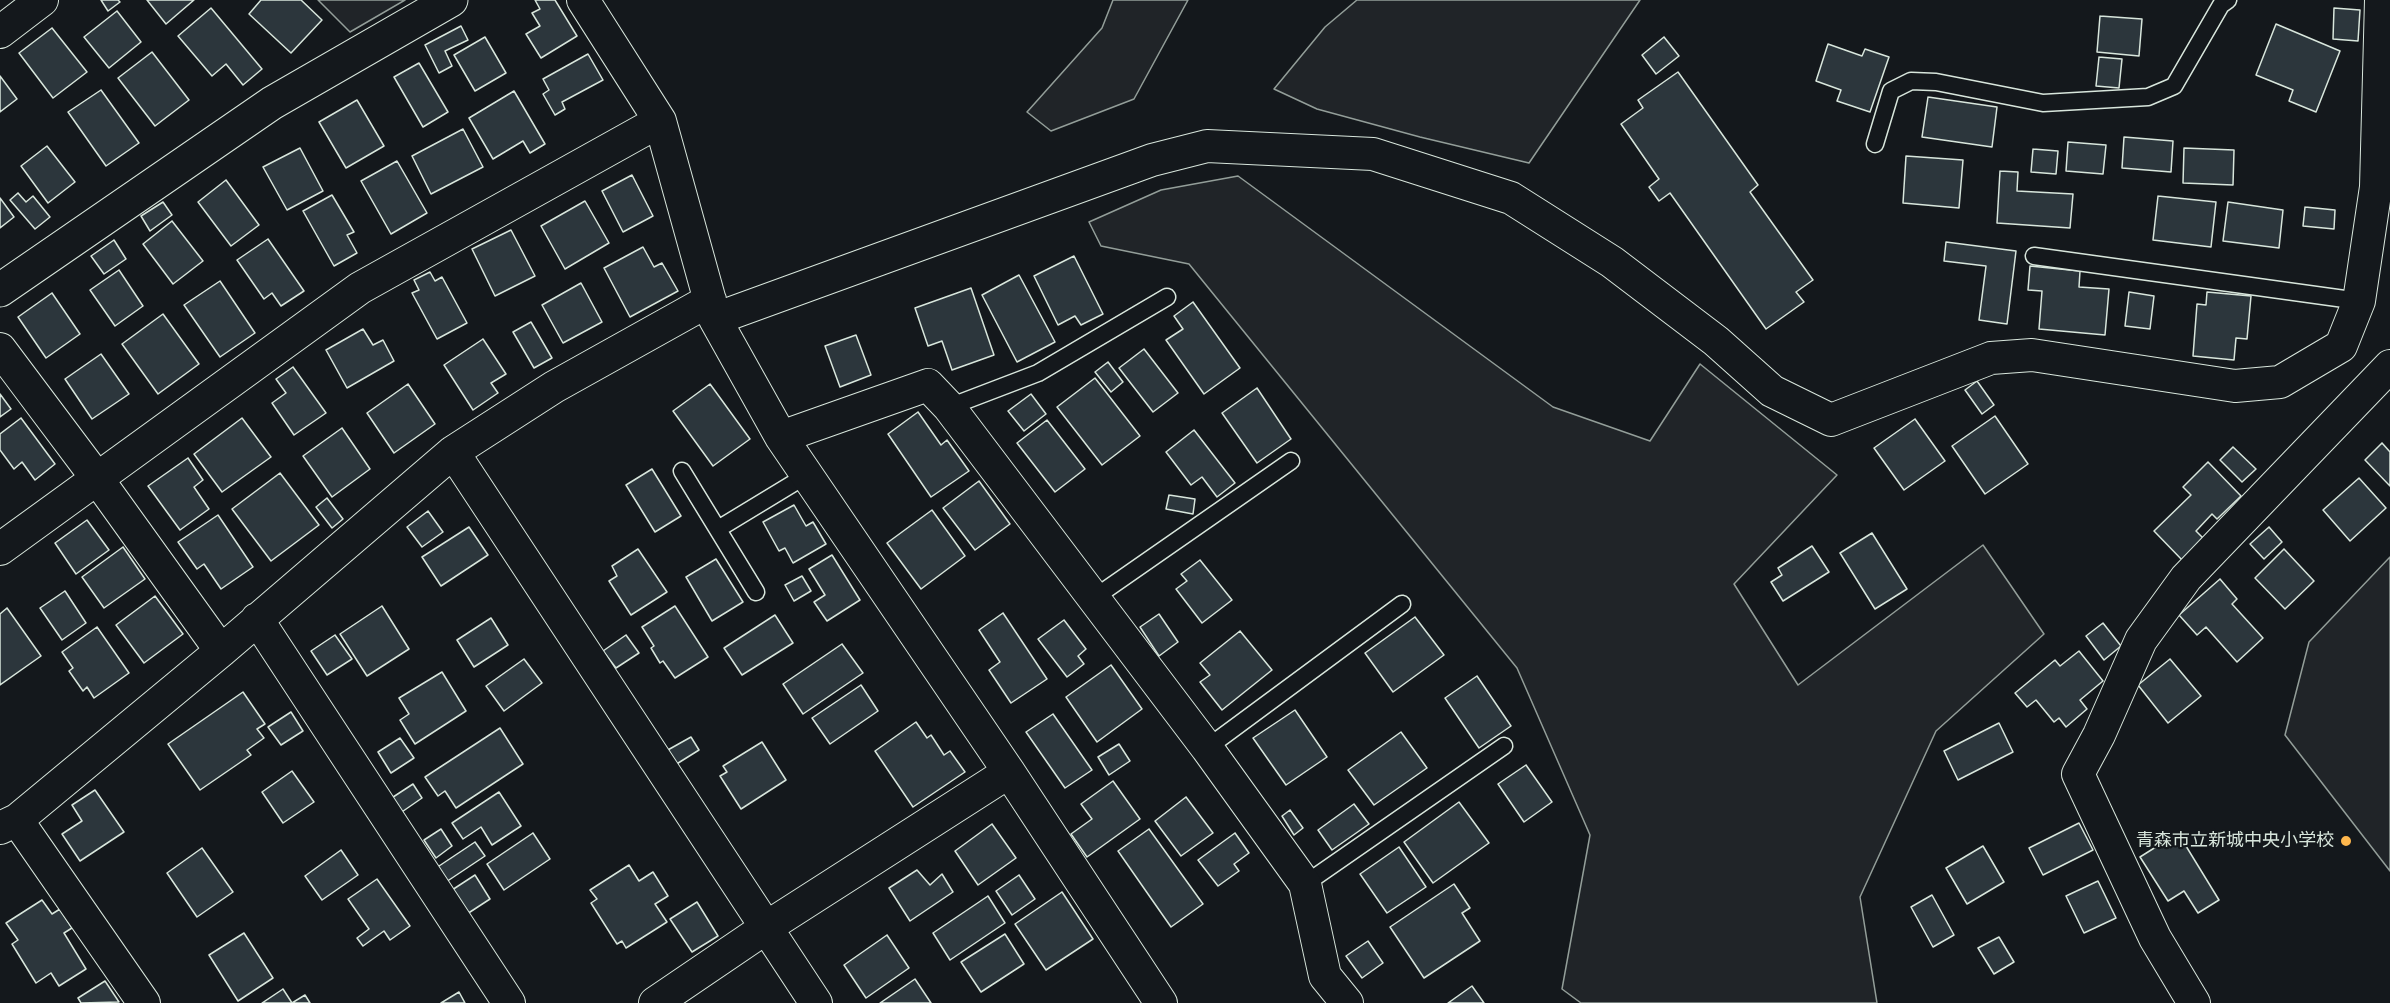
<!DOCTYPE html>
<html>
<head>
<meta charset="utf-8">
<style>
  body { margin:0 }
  canvas { display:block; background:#14181c }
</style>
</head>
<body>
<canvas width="2390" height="1003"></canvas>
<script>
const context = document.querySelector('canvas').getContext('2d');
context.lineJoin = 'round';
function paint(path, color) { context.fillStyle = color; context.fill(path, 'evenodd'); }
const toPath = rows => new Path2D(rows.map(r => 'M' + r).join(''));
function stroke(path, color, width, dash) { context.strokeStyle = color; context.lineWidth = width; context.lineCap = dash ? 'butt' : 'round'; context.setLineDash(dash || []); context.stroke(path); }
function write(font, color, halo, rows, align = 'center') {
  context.font = font + ' "DejaVu Sans","Noto Sans JP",sans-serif'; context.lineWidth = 4.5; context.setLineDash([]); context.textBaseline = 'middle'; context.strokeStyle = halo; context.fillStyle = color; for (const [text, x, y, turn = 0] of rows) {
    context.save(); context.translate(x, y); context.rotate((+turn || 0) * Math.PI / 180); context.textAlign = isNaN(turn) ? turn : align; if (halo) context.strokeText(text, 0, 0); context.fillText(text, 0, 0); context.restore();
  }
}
const green = toPath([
  [318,0,405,0,350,32,318,0],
  [1113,0,1188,0,1134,99,1051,131,1027,112,1102,28,1113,0],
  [1357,0,1640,0,1529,163,1420,137,1317,109,1274,89,1325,27,1357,0],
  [1238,176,1553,407,1650,441,1700,364,1837,475,1734,584,1798,685,1983,545,2044,634,1936,731,1860,897,1877,1003,1581,1003,1562,989,1590,835,1517,668,1189,264,1101,246,1089,222,1161,190,1238,176],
  [2390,557,2390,871,2285,735,2309,642,2390,557]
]);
const building = toPath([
  [101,0,118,0,120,2,108,11,101,0],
  [147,0,194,0,166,24,147,0],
  [261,0,301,0,322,20,291,53,249,14,261,0],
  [535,0,555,0,577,36,541,58,526,34,540,26,532,13,540,9,535,0],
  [211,8,262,69,243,85,226,64,212,76,178,36,211,8],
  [2334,8,2360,10,2358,41,2333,39,2334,8],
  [117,11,141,42,109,68,84,37,117,11],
  [2100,16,2142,19,2139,56,2097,52,2100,16],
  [2276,24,2340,51,2316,112,2289,101,2293,90,2256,75,2276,24],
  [461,26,468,40,445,51,452,66,439,73,425,45,461,26],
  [52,28,87,72,53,98,19,53,52,28],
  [485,37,506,73,475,91,454,55,485,37],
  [1664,37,1679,56,1656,74,1642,55,1664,37],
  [1828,44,1862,56,1865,49,1889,57,1870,112,1837,101,1841,90,1816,81,1828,44],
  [152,52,189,100,155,126,118,78,152,52],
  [588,54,603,80,562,102,565,109,555,115,543,94,549,90,543,79,588,54],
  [2099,57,2122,59,2119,88,2096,86,2099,57],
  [419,63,448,112,423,127,394,77,419,63],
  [1678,72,1758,185,1750,192,1813,280,1796,292,1804,302,1766,329,1670,193,1659,201,1649,187,1659,179,1621,124,1643,108,1638,100,1678,72],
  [0,76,17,99,0,112,0,76],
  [101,90,139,143,106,166,68,112,101,90],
  [514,91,545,144,530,153,523,141,493,159,469,118,514,91],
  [1928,97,1997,107,1992,147,1922,137,1928,97],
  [357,100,384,146,346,168,319,122,357,100],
  [463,129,483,167,431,194,412,156,463,129],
  [2124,137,2173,141,2171,172,2122,168,2124,137],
  [2068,142,2106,145,2103,174,2066,171,2068,142],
  [47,146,75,182,48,203,21,166,47,146],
  [300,148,323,191,287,210,263,167,300,148],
  [2184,148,2234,150,2233,185,2183,183,2184,148],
  [2033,149,2058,151,2056,174,2031,172,2033,149],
  [1906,156,1963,160,1959,208,1903,203,1906,156],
  [397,161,427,213,391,234,361,181,397,161],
  [2000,171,2018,172,2017,191,2073,194,2070,228,1997,223,2000,171],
  [632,175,653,216,623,232,602,191,632,175],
  [226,180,259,225,231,246,198,202,226,180],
  [18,193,26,202,33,196,50,217,35,229,10,200,18,193],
  [332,195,354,232,347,235,357,253,334,266,303,211,332,195],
  [2158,196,2216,202,2211,247,2153,240,2158,196],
  [0,198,14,217,0,228,0,198],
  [585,201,609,243,565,269,541,226,585,201],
  [163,202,172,215,150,231,141,216,163,202],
  [2228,202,2283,210,2279,248,2223,241,2228,202],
  [2305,207,2335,210,2334,229,2303,226,2305,207],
  [172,221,203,261,173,284,143,244,172,221],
  [511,230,535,276,495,296,472,249,511,230],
  [268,239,304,291,281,306,272,293,264,299,237,260,268,239],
  [114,240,126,259,104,274,91,256,114,240],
  [1946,242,2016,251,2007,324,1979,320,1986,266,1944,261,1946,242],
  [643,247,654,267,662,263,678,291,630,317,604,268,643,247],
  [1074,256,1103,314,1081,325,1075,316,1058,325,1034,276,1074,256],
  [2030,266,2080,271,2079,287,2109,289,2105,335,2039,329,2042,291,2028,290,2030,266],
  [119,270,143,306,115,326,90,290,119,270],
  [430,272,435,281,442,277,467,323,437,339,412,293,419,290,414,280,430,272],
  [1019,275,1055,342,1017,362,982,295,1019,275],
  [220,281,255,333,220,357,184,305,220,281],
  [581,283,602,322,563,343,542,305,581,283],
  [971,288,994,355,952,370,942,341,928,346,915,308,971,288],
  [2129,292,2154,296,2150,329,2125,326,2129,292],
  [2207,292,2251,296,2247,339,2236,338,2234,360,2193,356,2197,304,2206,305,2207,292],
  [52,293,80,334,46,358,18,317,52,293],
  [1193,302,1240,368,1204,394,1166,340,1183,329,1174,316,1193,302],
  [163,314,199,364,158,394,122,344,163,314],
  [531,322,552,358,534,368,513,332,531,322],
  [363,329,373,345,383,340,394,361,347,388,326,350,363,329],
  [856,335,871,375,840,387,825,346,856,335],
  [483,339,506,374,491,383,498,393,473,410,444,365,483,339],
  [1144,349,1178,393,1153,412,1119,368,1144,349],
  [101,354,129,394,92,419,65,379,101,354],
  [1108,362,1123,382,1111,392,1095,372,1108,362],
  [293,367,326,413,294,435,272,403,286,393,276,379,293,367],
  [1095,378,1140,436,1102,465,1057,407,1095,378],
  [1977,381,1994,405,1982,414,1965,390,1977,381],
  [408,384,435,424,394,453,367,413,408,384],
  [710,384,750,439,713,466,673,411,710,384],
  [1257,388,1291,439,1257,463,1222,413,1257,388],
  [0,394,11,409,0,417,0,394],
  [1031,394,1046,414,1024,431,1008,411,1031,394],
  [918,412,941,445,947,440,969,471,931,497,888,434,918,412],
  [1995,416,2028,464,1985,494,1952,446,1995,416],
  [21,418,55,464,35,480,22,462,14,469,0,450,0,434,21,418],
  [242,418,271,457,222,492,194,454,242,418],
  [1915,419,1945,461,1904,490,1874,448,1915,419],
  [1047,420,1085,469,1055,492,1017,443,1047,420],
  [342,428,370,469,332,497,303,456,342,428],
  [1194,430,1235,483,1217,497,1202,477,1191,485,1166,452,1194,430],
  [2382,443,2390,452,2390,486,2365,460,2382,443],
  [2233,447,2256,469,2242,482,2220,460,2233,447],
  [188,458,203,480,194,487,209,509,180,530,148,486,188,458],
  [2208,462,2241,496,2217,519,2212,514,2196,531,2206,541,2185,563,2154,531,2191,495,2183,487,2208,462],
  [652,469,681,516,655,532,626,485,652,469],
  [280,473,319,525,271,561,232,509,280,473],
  [2359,478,2386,508,2350,541,2323,510,2359,478],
  [979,481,1010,524,975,550,943,508,979,481],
  [1169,495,1195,499,1193,514,1166,509,1169,495],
  [327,498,343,519,332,528,316,507,327,498],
  [794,505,806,526,813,522,826,544,793,563,785,548,779,551,763,522,794,505],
  [932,510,965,556,921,589,887,543,932,510],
  [428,511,443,532,422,547,407,527,428,511],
  [218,515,253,567,221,589,204,564,197,569,178,542,218,515],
  [87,520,109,550,76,574,55,543,87,520],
  [469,527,488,555,441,586,422,557,469,527],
  [2269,527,2282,542,2264,559,2250,544,2269,527],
  [1872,533,1907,589,1875,609,1840,553,1872,533],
  [1812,546,1829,572,1783,601,1771,582,1782,575,1778,568,1812,546],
  [123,547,145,579,104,608,82,577,123,547],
  [638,549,667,592,631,615,609,581,617,576,612,566,638,549],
  [2284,549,2314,581,2285,609,2255,578,2284,549],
  [832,555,860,600,827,621,814,602,825,595,809,569,832,555],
  [716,559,743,602,712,621,686,577,716,559],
  [1200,560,1232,600,1202,623,1176,589,1187,581,1181,574,1200,560],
  [802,576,811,591,794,601,785,585,802,576],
  [2220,579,2237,599,2232,604,2263,638,2237,662,2206,627,2197,635,2179,615,2220,579],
  [65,591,86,623,62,640,40,608,65,591],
  [155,596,183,634,144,663,116,625,155,596],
  [382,606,409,649,367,676,340,634,382,606],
  [675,606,708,657,675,678,663,661,660,663,651,648,654,646,642,627,675,606],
  [7,608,41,656,0,685,0,614,7,608],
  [1003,613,1047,679,1011,703,989,670,1000,662,979,630,1003,613],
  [1159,614,1178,642,1159,656,1140,627,1159,614],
  [775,615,793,643,742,675,724,648,775,615],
  [1415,617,1444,655,1393,692,1365,653,1415,617],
  [491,618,508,645,474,667,457,640,491,618],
  [1064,620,1086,649,1078,656,1084,664,1067,677,1038,639,1064,620],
  [2103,623,2121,646,2104,660,2086,636,2103,623],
  [97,627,129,673,94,698,87,687,83,691,69,671,73,668,62,652,97,627],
  [1240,631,1272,670,1222,710,1200,682,1210,675,1200,663,1240,631],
  [335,635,352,659,327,675,311,651,335,635],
  [626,635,639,653,616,668,603,651,626,635],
  [842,644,863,673,803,714,783,684,842,644],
  [2079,651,2103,681,2080,700,2087,709,2066,727,2059,718,2054,722,2036,700,2027,707,2015,693,2055,660,2060,666,2079,651],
  [524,659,542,683,504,711,486,686,524,659],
  [2170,659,2201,696,2168,723,2138,685,2170,659],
  [1111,665,1142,709,1097,742,1066,697,1111,665],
  [442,672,466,711,415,744,400,720,409,714,399,698,442,672],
  [1477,676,1511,726,1479,748,1445,698,1477,676],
  [861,685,878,711,830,744,812,718,861,685],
  [243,692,265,724,257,729,264,738,247,750,251,755,200,790,168,744,243,692],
  [1295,710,1327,757,1286,785,1253,738,1295,710],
  [291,712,303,731,281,745,268,727,291,712],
  [1053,714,1092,770,1065,788,1026,732,1053,714],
  [916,722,927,738,931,735,944,755,950,751,965,772,913,807,875,751,916,722],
  [1999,723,2013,752,1958,780,1944,751,1999,723],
  [500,728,523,764,456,808,445,791,438,796,425,777,500,728],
  [1401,732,1427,768,1374,805,1348,770,1401,732],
  [691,737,699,750,675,765,666,751,691,737],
  [400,738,414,758,391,773,378,752,400,738],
  [762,742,786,780,741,809,720,776,727,772,723,766,762,742],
  [1119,744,1130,761,1109,775,1098,757,1119,744],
  [1526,765,1552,802,1524,822,1498,784,1526,765],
  [292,771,314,802,283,823,262,792,292,771],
  [1113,781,1140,819,1087,857,1071,834,1092,819,1081,804,1113,781],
  [413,784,422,798,396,816,387,801,413,784],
  [95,790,124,832,80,861,62,834,82,821,72,805,95,790],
  [499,792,521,826,492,845,481,827,463,839,452,823,499,792],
  [1186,797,1213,833,1181,856,1155,821,1186,797],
  [1459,802,1489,843,1433,883,1404,842,1459,802],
  [1354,804,1369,824,1332,850,1318,830,1354,804],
  [1290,810,1303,828,1294,835,1282,816,1290,810],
  [2079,823,2093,850,2043,875,2029,848,2079,823],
  [992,824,1016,858,978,885,955,851,992,824],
  [441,829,452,846,436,858,424,840,441,829],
  [1149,829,1203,904,1171,927,1118,851,1149,829],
  [533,833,550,859,504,890,487,864,533,833],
  [1235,833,1249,853,1234,864,1239,871,1218,886,1198,860,1235,833],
  [2178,833,2219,900,2198,913,2184,891,2168,901,2140,857,2178,833],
  [475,842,485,856,446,882,436,868,475,842],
  [1983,846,2004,882,1967,904,1946,868,1983,846],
  [1399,847,1426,887,1387,913,1360,874,1399,847],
  [202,848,233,892,197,917,167,873,202,848],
  [341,850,358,875,322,900,305,876,341,850],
  [629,865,639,881,653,872,668,896,655,904,667,922,626,948,622,941,617,944,591,903,597,899,590,890,629,865],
  [917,870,930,885,942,874,953,892,910,921,889,888,917,870],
  [475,875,490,899,467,914,452,890,475,875],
  [1019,875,1035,899,1012,915,996,891,1019,875],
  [377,879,410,926,390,940,384,931,363,946,357,938,369,929,348,899,377,879],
  [2098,881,2116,918,2084,933,2066,896,2098,881],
  [1454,884,1470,908,1462,913,1480,941,1424,978,1390,927,1454,884],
  [1062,892,1093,939,1046,970,1015,924,1062,892],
  [1932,895,1954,935,1933,947,1911,907,1932,895],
  [988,896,1005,923,950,960,933,933,988,896],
  [42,900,52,914,60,909,72,928,64,933,86,969,59,986,51,973,36,983,12,944,18,940,6,923,42,900],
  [697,902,718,936,692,952,670,919,697,902],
  [244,933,273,978,238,1001,209,955,244,933],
  [1005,934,1024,964,981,992,961,962,1005,934],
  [887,935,909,968,866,998,844,965,887,935],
  [1999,937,2014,962,1994,974,1978,948,1999,937],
  [1368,941,1383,963,1362,978,1346,956,1368,941],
  [915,979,931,1003,880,1003,915,979],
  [105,981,119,1002,81,1003,78,998,105,981],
  [1472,986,1484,1003,1448,1003,1472,986],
  [283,989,292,1003,305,995,310,1003,262,1003,283,989],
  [459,992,465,1003,441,1003,459,992]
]);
const service = toPath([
  [1875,144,1891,91,1911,81,1936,82,2043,103,2148,97,2174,86,2221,5,2228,0],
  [2034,256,2359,301],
  [949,407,1038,373,1167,297],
  [682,471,756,592],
  [718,529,807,475],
  [1094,598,1291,461],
  [1207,748,1402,604],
  [1305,884,1504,746]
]);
const minor = toPath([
  [583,0,660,121,715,319,781,437,1009,772,1161,1003],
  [0,32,42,0],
  [715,319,1152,160,1207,146,1373,154,1511,198,1612,262,1716,341,1772,391,1831,420,1991,358,2032,355,2235,386,2280,382,2341,346,2359,301,2376,187,2381,0],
  [0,349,96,477,221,651],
  [781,437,928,385,949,407,1207,748,1305,884,1325,976,1347,1003],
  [453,452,816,1003],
  [0,549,360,288,660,121],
  [257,619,509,1003],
  [17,820,144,1003],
  [0,828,17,820,221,651,453,452,554,387,710,300],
  [655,1003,767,927,1009,772],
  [2194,1003,2155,938,2078,774,2099,735,2141,640,2186,578,2390,366]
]);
const tertiary = toPath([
  [0,290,272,103,451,0]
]);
const markers = [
  [2346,841,6,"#ffb74d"]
];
const poiNames = [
  ["青森市立新城中央小学校",2334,841]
];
paint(green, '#202428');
stroke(green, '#939e99', 1.5);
paint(building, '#2c363c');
stroke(building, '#d8e6dc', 1.5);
stroke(service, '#d8e6dc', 19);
stroke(minor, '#d8e6dc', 34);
stroke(tertiary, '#d8e6dc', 35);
stroke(service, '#14181c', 16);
stroke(minor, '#14181c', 32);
stroke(tertiary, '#14181c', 33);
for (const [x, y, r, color] of markers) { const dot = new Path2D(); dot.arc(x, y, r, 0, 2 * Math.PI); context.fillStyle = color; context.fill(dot); stroke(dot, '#14181c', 2); }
write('18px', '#d8e6dc', '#14181c', poiNames, 'right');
</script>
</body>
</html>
